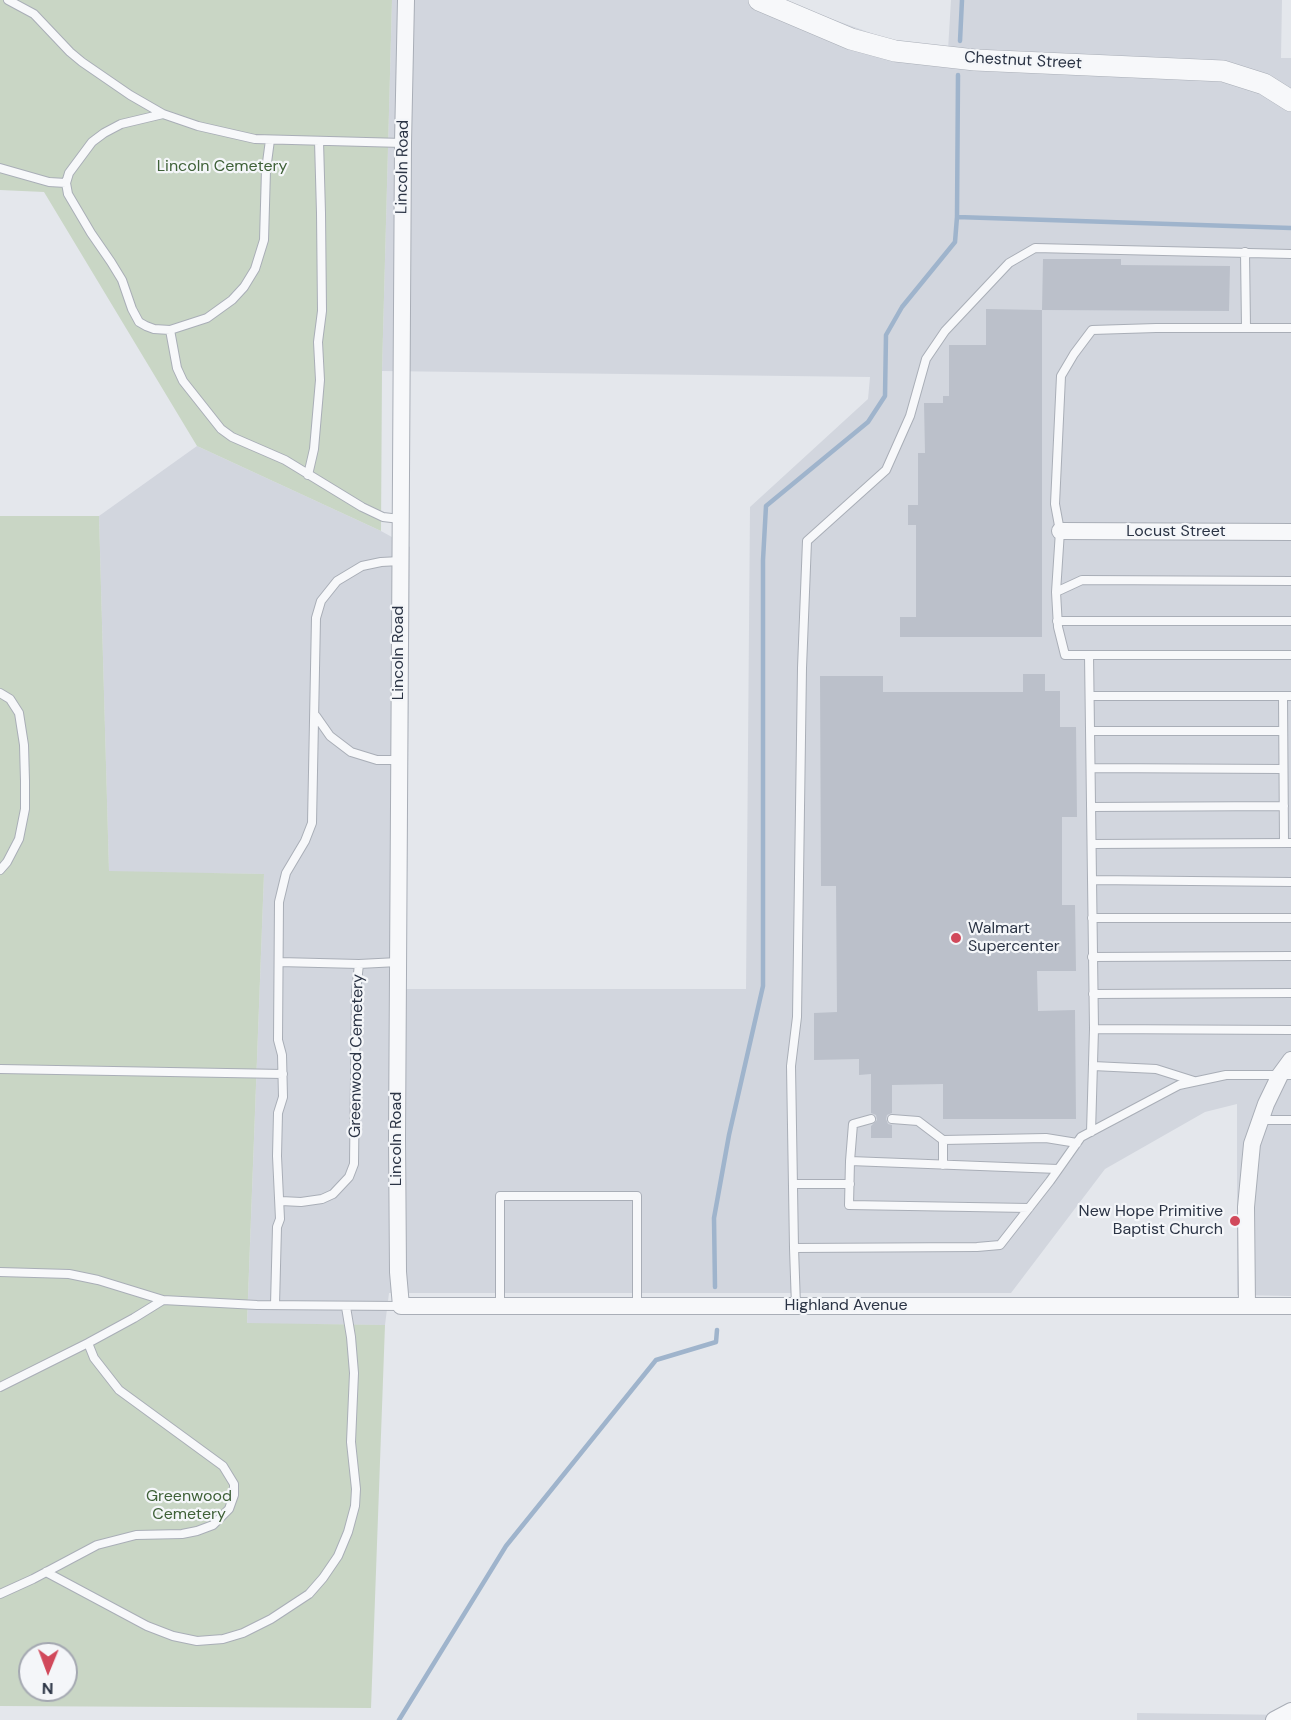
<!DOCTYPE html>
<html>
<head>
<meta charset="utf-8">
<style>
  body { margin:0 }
  #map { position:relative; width:1291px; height:1720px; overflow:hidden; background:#e4e7ec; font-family:"DM Sans",sans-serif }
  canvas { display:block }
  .north { position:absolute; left:18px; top:1642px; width:60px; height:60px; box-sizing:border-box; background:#f4f6f9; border:2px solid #a4a8b1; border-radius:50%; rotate:181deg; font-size:16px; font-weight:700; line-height:24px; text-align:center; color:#2b3445 }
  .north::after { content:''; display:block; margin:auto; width:21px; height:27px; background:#d1495b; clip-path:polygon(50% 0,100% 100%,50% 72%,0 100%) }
</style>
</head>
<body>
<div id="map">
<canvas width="1291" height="1720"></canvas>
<div class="north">N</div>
</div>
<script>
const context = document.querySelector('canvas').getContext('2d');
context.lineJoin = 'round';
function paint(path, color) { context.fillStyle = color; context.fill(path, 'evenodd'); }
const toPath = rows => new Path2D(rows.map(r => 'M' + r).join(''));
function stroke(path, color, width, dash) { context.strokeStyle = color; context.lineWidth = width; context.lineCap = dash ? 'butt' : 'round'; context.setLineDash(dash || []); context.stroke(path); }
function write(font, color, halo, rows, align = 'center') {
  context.font = font + ' "DM Sans",sans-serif'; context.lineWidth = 4.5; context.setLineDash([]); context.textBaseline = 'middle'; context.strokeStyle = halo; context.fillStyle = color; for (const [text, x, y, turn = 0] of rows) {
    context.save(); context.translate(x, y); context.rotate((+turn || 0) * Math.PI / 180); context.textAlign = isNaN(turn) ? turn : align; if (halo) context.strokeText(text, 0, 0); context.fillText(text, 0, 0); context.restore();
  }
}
const built = toPath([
  [392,0,779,0,896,42,948,50,951,0,1282,0,1281,58,1291,58,1291,1296,1237,1295,1237,1104,1205,1112,1105,1169,1011,1293,389,1293,385,1325,247,1324,264,874,109,872,99,516,197,446,381,531,410,547,406,989,746,989,750,507,868,399,870,377,382,371],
  [1137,1713,1291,1715,1291,1720,1137,1720]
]);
const green = toPath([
  [0,0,392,0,382,371,381,531,197,446,44,192,0,190],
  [0,516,99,516,109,871,264,874,247,1323,385,1325,371,1708,0,1706],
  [30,1654,66,1654,66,1690,30,1690]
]);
const stream = toPath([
  [960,41,962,0],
  [957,217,1291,228],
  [715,1287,714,1218,729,1135,763,986,763,560,766,506,868,422,885,396,886,335,902,307,955,242,957,217,958,75],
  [399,1720,506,1546,656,1360,716,1342,717,1330]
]);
const building = toPath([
  [1043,259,1121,259,1121,265,1230,266,1229,311,1042,310],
  [986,309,1042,310,1042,637,900,637,900,617,916,617,916,525,908,525,908,505,918,505,918,453,925,453,924,403,943,403,943,396,949,396,949,345,986,345],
  [1023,674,1045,674,1045,691,1060,691,1060,727,1076,727,1077,817,1062,817,1062,905,1075,905,1076,971,1037,971,1038,1011,1075,1010,1076,1119,943,1119,943,1084,892,1085,892,1113,887,1115,886,1119,888,1124,892,1125,892,1138,871,1138,871,1126,877,1120,876,1115,871,1113,871,1074,859,1075,859,1059,814,1060,814,1013,837,1012,836,886,821,886,820,676,883,676,883,692,1023,692]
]);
const service = toPath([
  [8,0,34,14,70,52,82,62,130,95,163,114],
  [270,140,266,170,264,240,255,269,244,287,232,300,207,318,170,330,154,329,146,326,139,322,132,309,122,280,111,262,91,233,68,194,66,183,69,173,92,142,104,133,121,124,163,114,198,126,255,139,403,143],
  [0,168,49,182,66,183],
  [1245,252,1246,327],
  [170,330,177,368,183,381,221,429,232,437,285,460,362,507,383,517,400,519],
  [308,475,314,449,320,380,318,342,322,311,321,213,319,141],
  [1291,581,1082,580,1056,592,1058,627,1065,655,1089,655,1094,1029,1291,1030],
  [1056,592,1060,531,1055,504,1061,376,1074,354,1092,330,1156,328,1291,328],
  [1057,621,1291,621],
  [1089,655,1291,655],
  [0,693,10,699,19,713,24,745,25,781,25,809,19,839,7,862,0,870],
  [1090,696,1291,696],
  [1283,696,1284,843],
  [316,716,330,736,351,752,377,760,399,760],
  [1090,731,1283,731],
  [1091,768,1283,769],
  [1091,807,1284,806],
  [1092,844,1291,843],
  [1092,880,1291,882],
  [1092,918,1291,918],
  [1092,957,1291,956],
  [279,962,359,964,398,962],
  [1093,994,1291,993],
  [1093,1066,1156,1069,1194,1081],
  [0,1069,283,1074],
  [892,1119,918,1121,943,1140],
  [1261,1120,1291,1120],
  [1091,1132,1094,1029],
  [850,1161,853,1124,871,1119],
  [943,1165,943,1140,1046,1138,1077,1143],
  [793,1184,850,1184],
  [281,1201,301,1202,322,1199,333,1194,349,1177,354,1164,356,992,359,964],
  [1029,1208,849,1205,850,1161,1058,1169],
  [794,1248,791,1066,797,1017,802,668,807,541,886,470,910,416,926,359,945,331,1009,263,1035,248,1291,254],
  [0,1272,69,1274,98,1280,163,1300],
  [275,1305,277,1227,280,1219,277,1156,278,1113,283,1097,282,1055,278,1040,279,902,286,873,305,841,312,823,316,618,321,601,337,581,362,566,381,562,400,561],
  [500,1305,500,1196,637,1196,637,1305],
  [796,1306,794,1248,977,1247,1000,1245,1050,1181,1081,1137,1179,1085,1226,1075,1291,1075],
  [0,1387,88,1343,134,1318,163,1300,257,1305,401,1306],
  [46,1572,147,1626,173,1636,197,1641,223,1639,243,1633,271,1619,309,1594,323,1578,338,1556,348,1532,355,1506,356,1489,351,1442,354,1373,351,1337,346,1307],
  [0,1594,33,1579,97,1545,136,1535,182,1534,197,1531,213,1525,229,1509,234,1495,234,1484,223,1466,119,1390,94,1358,88,1343]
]);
const minor = toPath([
  [406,0,403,143,397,1138,398,1272,401,1306,1291,1306],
  [1060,531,1291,532],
  [1247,1306,1246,1207,1252,1144,1266,1104,1280,1075,1291,1060],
  [1274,1720,1291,1711]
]);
const tertiary = toPath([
  [759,0,851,39,895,51,975,60,1223,71,1264,84,1291,101]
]);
const markers = [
  [956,938,6,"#d1495b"],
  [1235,1221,6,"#d1495b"]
];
const streetNames = [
  ["Chestnut Street",1023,61,3],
  ["Lincoln Road",403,167,-89],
  ["Locust Street",1176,532],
  ["Lincoln Road",399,653,-90],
  ["Greenwood Cemetery",357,1056,-89],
  ["Lincoln Road",397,1139,-90],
  ["Highland Avenue",846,1306]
];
const parkNames = [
  ["Lincoln Cemetery",222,167],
  ["Greenwood",189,1497],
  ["Cemetery",189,1515]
];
const poiNames = [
  ["Walmart",968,929],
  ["Supercenter",968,947],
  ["New Hope Primitive",1223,1212,"right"],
  ["Baptist Church",1223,1230,"right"]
];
paint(built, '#d2d6de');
paint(green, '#c9d6c5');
stroke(stream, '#9fb4cc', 4.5);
paint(building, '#bbc0ca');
stroke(service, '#a9aeb7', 10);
stroke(minor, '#a9aeb7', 18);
stroke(tertiary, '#a9aeb7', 22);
stroke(service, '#f7f8fa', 8);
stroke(minor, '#f7f8fa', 16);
stroke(tertiary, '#f7f8fa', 21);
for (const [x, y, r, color] of markers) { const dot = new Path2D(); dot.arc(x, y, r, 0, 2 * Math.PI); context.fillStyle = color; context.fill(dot); stroke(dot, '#f4f6f9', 2); }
write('16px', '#2b3445', '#f4f6f9', streetNames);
write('16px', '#3f6138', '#f4f6f9', parkNames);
write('16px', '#2b3445', '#f4f6f9', poiNames, 'left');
</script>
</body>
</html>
